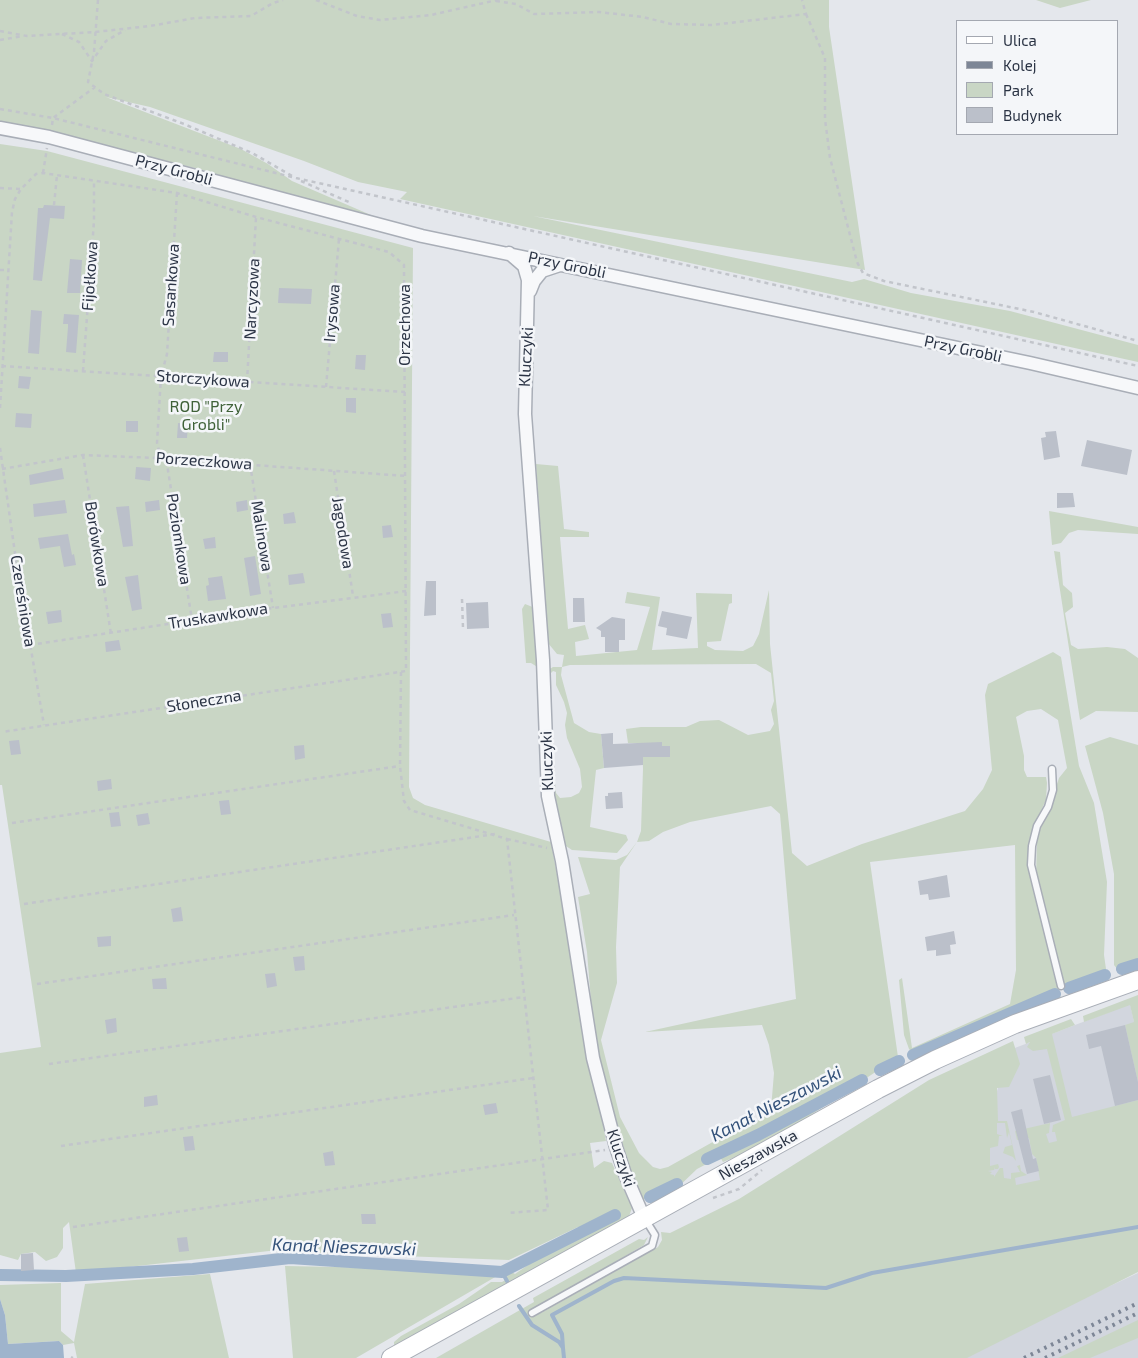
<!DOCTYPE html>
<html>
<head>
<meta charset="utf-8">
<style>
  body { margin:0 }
  #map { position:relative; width:1138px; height:1358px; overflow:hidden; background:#e4e7ec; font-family:"Exo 2",sans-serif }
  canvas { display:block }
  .legend { position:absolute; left:956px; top:20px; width:162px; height:115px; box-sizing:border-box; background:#f4f6f9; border:1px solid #a4a8b1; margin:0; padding:6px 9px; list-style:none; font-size:15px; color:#2b3445 }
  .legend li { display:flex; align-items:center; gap:10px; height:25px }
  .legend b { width:25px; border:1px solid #a4a8b1 }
</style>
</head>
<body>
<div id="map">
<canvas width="1138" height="1358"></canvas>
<ul class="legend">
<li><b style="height:6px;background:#fff"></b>Ulica</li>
<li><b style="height:6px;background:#7d8696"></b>Kolej</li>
<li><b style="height:14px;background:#c9d6c5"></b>Park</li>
<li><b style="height:14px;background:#bbc0ca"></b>Budynek</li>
</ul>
</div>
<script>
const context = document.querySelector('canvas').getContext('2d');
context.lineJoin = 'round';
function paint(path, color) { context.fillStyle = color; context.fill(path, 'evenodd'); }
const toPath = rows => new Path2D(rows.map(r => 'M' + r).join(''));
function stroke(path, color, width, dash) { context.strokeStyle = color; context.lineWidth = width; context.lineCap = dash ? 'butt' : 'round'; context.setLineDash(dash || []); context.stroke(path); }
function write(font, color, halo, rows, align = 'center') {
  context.font = font + ' "Exo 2",sans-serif'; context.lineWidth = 5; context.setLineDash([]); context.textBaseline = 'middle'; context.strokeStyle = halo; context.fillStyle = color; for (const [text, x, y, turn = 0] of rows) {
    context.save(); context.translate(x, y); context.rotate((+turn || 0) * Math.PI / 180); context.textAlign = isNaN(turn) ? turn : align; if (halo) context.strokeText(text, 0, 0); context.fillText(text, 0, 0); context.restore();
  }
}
const built = toPath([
  [1130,1004,1138,1039,1138,1145,987,1202,984,1144,1007,1051],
  [1138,1273,1138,1358,955,1358,981,1346]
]);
const green = toPath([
  [0,0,829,0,829,27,865,270,533,216,852,282,864,279,911,293,1010,311,1138,345,1138,362,400,199,407,192,358,182,304,161,150,107,106,97,241,149,268,164,292,181,401,228,377,223,199,169,77,139,0,124],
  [1036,0,1091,0,1060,8],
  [0,144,47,151,413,248,409,787,413,798,425,805,551,842,606,1141,590,1143,594,1168,604,1161,612,1163,632,1208,628,1219,394,1348,394,1342,401,1336,459,1304,491,1282,502,1282,507,1279,504,1273,510,1271,515,1274,528,1265,529,1260,603,1223,603,1220,580,1230,578,1227,509,1260,269,1251,76,1273,69,1222,63,1228,63,1248,57,1257,46,1261,35,1252,21,1254,18,1260,0,1255,0,1053,41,1047,2,785,0,785],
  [536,464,558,466,564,529,589,532,589,537,560,537,568,629,585,625,589,639,575,642,576,656,637,650,650,607,625,603,627,592,660,597,652,650,698,648,696,593,732,594,732,603,729,604,721,641,707,642,707,646,715,650,743,651,753,646,759,634,769,590,770,644,792,853,807,866,862,844,965,811,983,789,992,770,985,695,988,684,1053,652,1061,657,1079,766,1094,803,1107,882,1104,955,1108,983,1073,998,1064,984,1036,879,1037,836,1046,817,1059,778,1067,768,1058,720,1041,709,1027,711,1016,717,1024,756,1024,770,1027,777,1046,777,1047,783,1046,800,1032,830,1028,867,1061,999,919,1061,909,1049,904,1035,899,980,902,978,912,1048,1010,1004,1016,970,1015,845,870,862,898,1057,769,1143,723,1162,720,1157,697,1169,673,1192,663,1198,664,1201,654,1204,642,1198,633,1182,594,1038,587,952,578,897,590,894,578,857,616,860,627,855,637,842,641,831,643,769,642,743,628,743,626,729,641,727,686,727,700,721,719,720,748,735,770,731,774,724,771,710,774,701,771,673,756,664,570,665,562,667,561,675,574,723,589,732,601,734,604,768,596,770,590,827,626,835,628,840,617,853,572,850,563,844,556,818,550,729,556,793,560,798,571,797,579,793,582,787,580,769,567,738,565,725,567,713,564,702,556,685,556,672,553,671,549,675,548,670,553,667,562,667,564,655,557,654,548,643],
  [771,806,780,814,796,999,645,1032,762,1025,769,1045,774,1073,771,1109,759,1120,736,1129,668,1167,660,1169,653,1167,639,1153,620,1117,601,1040,617,983,616,947,620,867,637,842,649,841,663,832,690,822],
  [1049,511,1138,527,1138,534,1078,530,1069,533,1061,543,1052,545],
  [1054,551,1060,552,1063,585,1072,593,1073,607,1065,613,1071,645,1078,649,1107,647,1125,649,1138,658,1138,712,1096,711,1080,720],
  [525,604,535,608,539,668,531,663,526,663,522,609],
  [1110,737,1138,745,1138,972,1128,976,1122,975,1114,965,1114,874,1103,813,1085,746],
  [1138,995,1138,1082,1125,1025,1134,1022,1130,1005,1084,1022,1083,1016],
  [1071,1019,1075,1025,1052,1034,1072,1117,1138,1100,1138,1272,967,1358,436,1358,534,1302,533,1298,639,1239,644,1240,648,1237,644,1245,538,1307,541,1313,658,1247,662,1240,661,1232,670,1233,739,1199,929,1080,1013,1041,1020,1064,1009,1087,997,1088,998,1121,1007,1121,1016,1161,1013,1157,1003,1153,1005,1147,1012,1145,1009,1132,1007,1138,1005,1123,997,1123,997,1134,1003,1136,999,1136,998,1146,990,1148,990,1166,998,1164,999,1167,998,1169,995,1169,995,1167,994,1170,988,1171,992,1172,990,1174,994,1175,994,1177,1000,1168,1003,1168,1004,1178,1011,1179,1011,1173,1020,1172,1017,1166,1020,1165,1021,1171,1027,1175,1015,1178,1016,1185,1040,1180,1036,1158,1032,1154,1029,1138,1017,1140,1015,1131,1050,1123,1049,1133,1046,1134,1049,1143,1057,1141,1055,1132,1052,1132,1053,1125,1065,1120,1047,1049,1033,1051,1027,1047,1030,1042,1026,1044,1024,1037],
  [285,1266,443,1269,497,1276,356,1358,293,1358],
  [210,1274,229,1358,77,1358,74,1343,63,1345,59,1341,8,1344,5,1315,0,1299,0,1285,61,1283,61,1331,74,1342,85,1284],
  [1138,1320,1138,1338,1090,1358,1058,1358]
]);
const water = toPath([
  [0,1299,5,1315,8,1344,59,1341,63,1345,64,1358,0,1358]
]);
const stream = toPath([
  [502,1272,507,1281],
  [519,1306,532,1325,559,1342,563,1348,564,1358],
  [563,1348,562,1334,552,1315,614,1281,624,1278,826,1288,872,1273,1138,1227]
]);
const canal = toPath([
  [1122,969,1138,964],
  [1069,988,1105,975],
  [913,1055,1055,994],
  [880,1070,899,1061],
  [707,1159,758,1135,862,1080],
  [650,1197,677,1184],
  [0,1275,66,1276,193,1269,290,1258,502,1272,615,1215]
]);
const building = toPath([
  [44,205,65,206,64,219,50,218,42,281,33,280,38,208,43,208],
  [70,259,82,260,80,293,67,293],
  [279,288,312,289,311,304,278,303],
  [31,310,42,311,39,354,28,353],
  [64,314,79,315,76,353,66,352,68,327,68,324,63,324],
  [214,352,228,352,228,362,213,362],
  [356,355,366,355,365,370,355,369],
  [19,376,31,377,29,389,18,388],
  [346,398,356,398,356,413,346,412],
  [16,413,32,414,31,428,15,427],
  [126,421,138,421,138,432,126,432],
  [178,423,188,424,187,438,177,438],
  [1056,431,1060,457,1044,460,1041,438,1046,437,1045,432],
  [1087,440,1132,450,1127,475,1081,466],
  [136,467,151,468,150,481,135,479],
  [62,468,64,479,30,485,29,475],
  [1057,493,1073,493,1075,507,1057,508],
  [65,500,67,513,34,517,33,504],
  [159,500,160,510,146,512,145,502],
  [247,500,248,510,237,512,236,502],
  [129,506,133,546,123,547,116,507],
  [294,512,296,523,284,524,283,514],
  [391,525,393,537,383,538,382,526],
  [68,534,72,555,74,554,76,565,64,567,60,546,40,549,38,538],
  [215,537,216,548,205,549,203,539],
  [255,556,261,594,250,596,244,558],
  [303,573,305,583,289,585,288,575],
  [138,575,142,609,132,611,125,577],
  [222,576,226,599,208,601,206,586,209,585,208,578],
  [426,581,436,581,436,615,424,616],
  [573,598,584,598,585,622,573,622],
  [488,602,489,628,467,629,466,603],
  [61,610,62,622,48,624,46,612],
  [662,611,692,617,687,639,666,635,667,628,658,626],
  [391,613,393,627,383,628,381,614],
  [612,617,625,619,625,640,619,640,619,652,605,652,605,637,601,637,601,631,596,628],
  [119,640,121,650,106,652,105,642],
  [613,733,613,744,662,742,662,746,670,746,670,757,643,757,643,765,604,768,601,734],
  [19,740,21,754,11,755,9,741],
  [304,745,305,758,295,760,294,746],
  [111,779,112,789,98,791,97,781],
  [622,792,623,808,606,809,605,796,608,796,608,793],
  [229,800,231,814,221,815,219,801],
  [119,812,121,826,111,827,109,813],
  [148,813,150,824,138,826,136,815],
  [947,875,950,897,929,900,928,894,920,895,918,881],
  [181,907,183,921,173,922,171,909],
  [954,931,956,944,950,945,951,954,936,956,936,950,927,951,925,937],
  [111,936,111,946,98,947,97,937],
  [304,956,305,970,295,971,293,957],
  [275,973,277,986,267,988,265,974],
  [166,978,167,989,153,989,152,979],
  [116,1018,117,1032,107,1034,105,1020],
  [1125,1025,1138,1082,1138,1100,1115,1106,1101,1046,1089,1049,1086,1035],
  [1050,1075,1061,1120,1044,1124,1033,1079],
  [157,1095,158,1105,144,1107,144,1097],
  [496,1103,498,1113,485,1115,483,1105],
  [1022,1109,1033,1159,1036,1158,1039,1171,1027,1174,1011,1112],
  [193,1136,195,1150,185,1151,183,1137],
  [333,1151,335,1165,325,1166,323,1153],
  [361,1214,375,1214,376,1224,362,1224],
  [187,1237,189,1251,179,1252,177,1238],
  [33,1253,34,1270,21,1271,21,1254]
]);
const path = toPath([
  [98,0,94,52,88,82,104,94,184,124,252,153,294,177],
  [316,0,357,16,380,20,431,15,497,0],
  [496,1,516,4,534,14,599,12,643,17,671,24,712,25,806,14,802,0],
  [806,14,825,58,825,119,830,158,857,262,863,273,884,281,1034,312,1138,341],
  [0,31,27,36,95,32,150,26,195,18,251,16,273,3,283,0],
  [62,34,79,42,92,61,106,41,125,30],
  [0,40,23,36],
  [0,109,53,118,296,178,1138,366],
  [52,125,53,118,95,87],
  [43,173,47,148],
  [301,181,351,203],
  [0,188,21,189],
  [177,193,167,354,161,376,157,443,159,451,166,458,192,620],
  [54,205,57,175],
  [0,270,8,270],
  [2,366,405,392],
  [83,371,94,221,94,181],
  [247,382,256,217],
  [326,387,339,239],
  [0,408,12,212,15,199,21,189,36,174,43,173,177,193,256,217,389,252,404,265,406,671,2,732],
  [0,448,18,574,44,725],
  [83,455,111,634],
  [250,464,273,608],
  [2,469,83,455,156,458,406,476],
  [334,471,353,596],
  [462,599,463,628],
  [30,645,273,608,407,591],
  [401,672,400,766,404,801,410,810,507,839,548,1210,507,1213],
  [12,823,400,766],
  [507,839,547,848],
  [24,904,495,834],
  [37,984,514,915],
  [49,1064,524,997],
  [61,1146,533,1078],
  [713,1198,739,1189,762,1170],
  [73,1227,605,1150],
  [71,1357,73,1358]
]);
const lane = toPath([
  [1052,769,1053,790,1048,807,1037,826,1032,846,1031,865,1061,986],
  [532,1313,652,1246,655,1235,645,1219]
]);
const street = toPath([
  [0,128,49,137,422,236,1030,363,1138,388],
  [509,253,524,266,528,280,525,414,543,660,548,796,562,861,593,1058,616,1147,625,1174,644,1218],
  [530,291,534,281,542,271,560,265]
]);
const secondary = toPath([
  [391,1358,878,1089,935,1060,1015,1024,1138,980]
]);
const rail = toPath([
  [1024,1358,1138,1303],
  [1045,1358,1138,1313]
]);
const streetNames = [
  ["Przy Grobli",174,170,15],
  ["Przy Grobli",567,265,12],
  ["Fijołkowa",90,276,-86],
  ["Sasankowa",171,285,-86],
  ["Narcyzowa",252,299,-87],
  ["Irysowa",332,313,-85],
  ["Orzechowa",405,325,-90],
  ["Przy Grobli",963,349,12],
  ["Kluczyki",526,357,-87],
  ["Storczykowa",203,379,4],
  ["Porzeczkowa",204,461,4],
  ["Jagodowa",343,533,81],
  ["Malinowa",262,536,81],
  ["Poziomkowa",179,539,81],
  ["Borówkowa",97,544,81],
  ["Czereśniowa",23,601,81],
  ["Truskawkowa",218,616,-9],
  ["Słoneczna",204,701,-9],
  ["Kluczyki",547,761,-92],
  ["Nieszawska",758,1155,-29],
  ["Kluczyki",621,1158,72]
];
const parkNames = [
  ["ROD \"Przy",206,407],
  ["Grobli\"",206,425]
];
const waterNames = [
  ["Kanał Nieszawski",776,1104,-27],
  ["Kanał Nieszawski",344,1247,2]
];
paint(built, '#d2d6de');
paint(green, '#c9d6c5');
paint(water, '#9fb4cc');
stroke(stream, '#9fb4cc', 4);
stroke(canal, '#9fb4cc', 12);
paint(building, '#bbc0ca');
stroke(lane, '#a9aeb7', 9);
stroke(street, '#a9aeb7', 15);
stroke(secondary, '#a9aeb7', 20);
stroke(path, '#c2c5cb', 2.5, [4, 4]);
stroke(lane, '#f7f8fa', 6);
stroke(street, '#f7f8fa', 12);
stroke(secondary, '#fff', 18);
stroke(rail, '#7d8696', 4, [2.5, 5]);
write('16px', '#2b3445', '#f4f6f9', streetNames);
write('16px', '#3f6138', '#f4f6f9', parkNames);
write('italic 18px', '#34527a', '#f4f6f9', waterNames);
</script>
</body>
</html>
